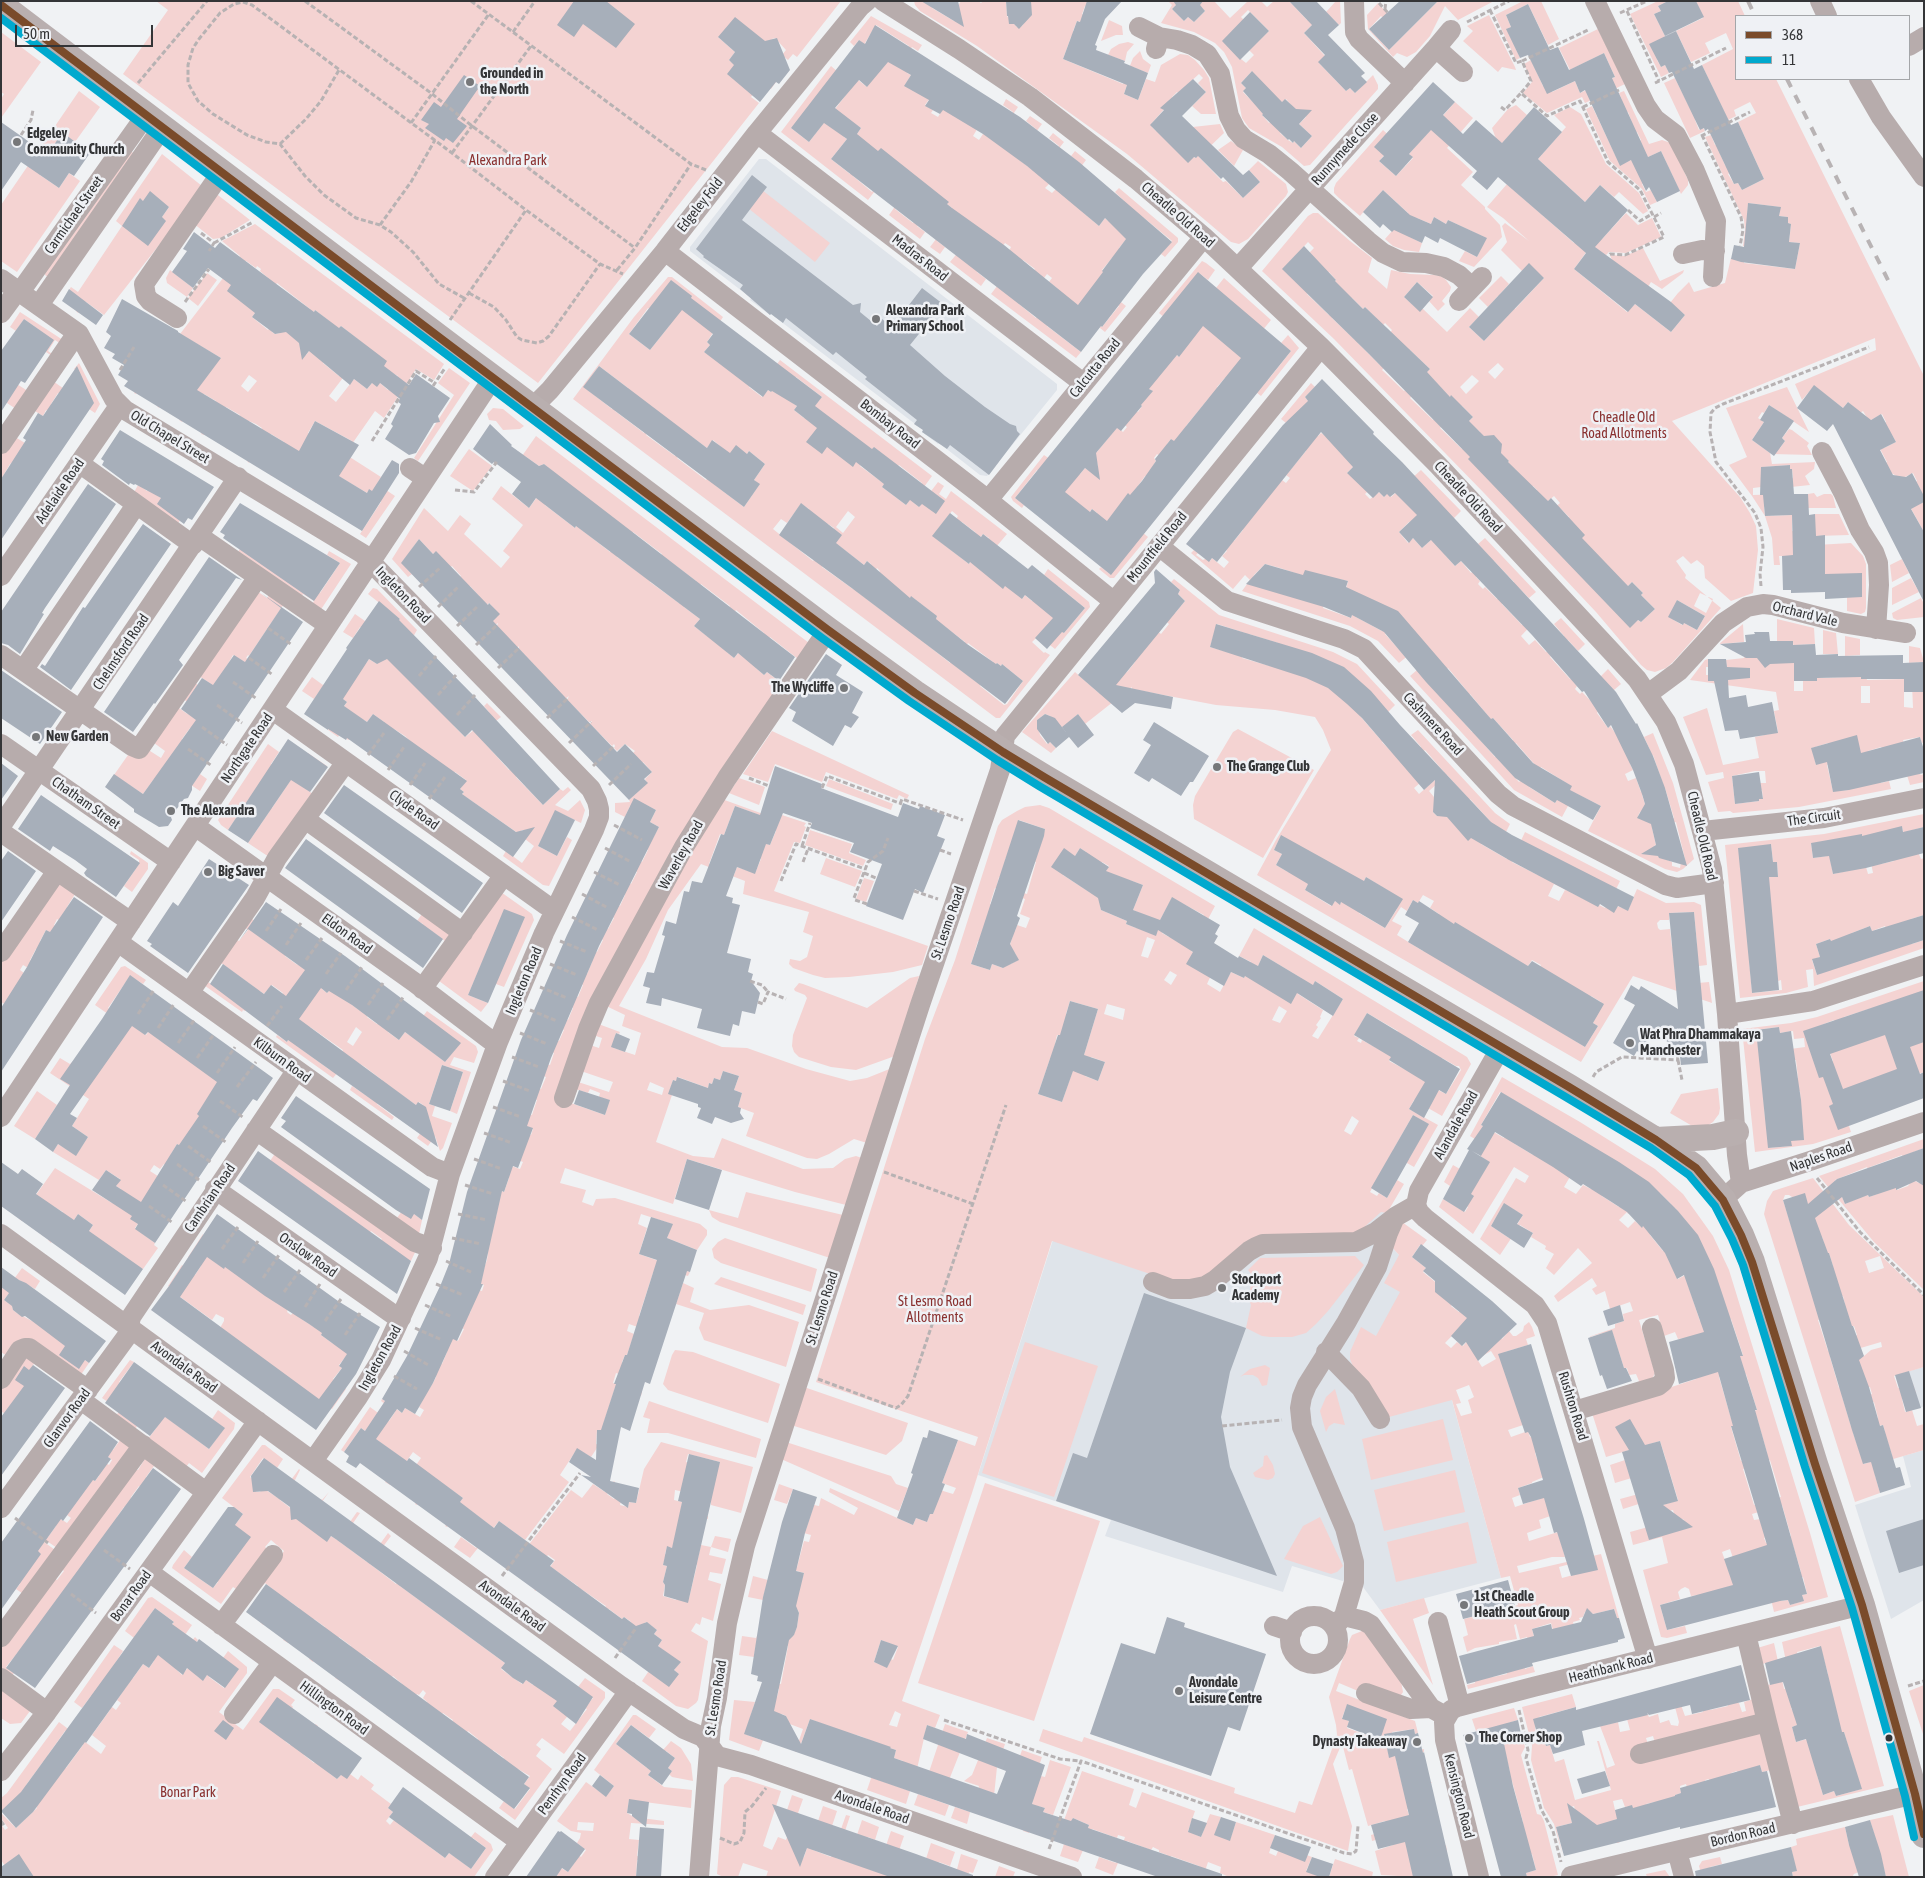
<!DOCTYPE html>
<html>
<head>
<meta charset="utf-8">
<style>
  body { margin:0 }
  #map { position:relative; width:1925px; height:1878px; overflow:hidden; background:#f0f2f4; font-family:"Asap Condensed",sans-serif }
  canvas { display:block }
  .frame { position:absolute; inset:0; border:2px solid #343537; pointer-events:none }
  .legend { position:absolute; left:1735px; top:15px; width:175px; height:65px; box-sizing:border-box; background:#eff1f5; border:1px solid #a4a6a9; margin:0; padding:6px 9px; list-style:none; font-size:15px; color:#343537 }
  .legend li { display:flex; align-items:center; gap:10px; height:25px }
  .legend b { width:25px; border:1px solid #a4a6a9 }
  .scale { position:absolute; left:15px; top:25px; width:138px; height:22px; box-sizing:border-box; border:2px solid #343537; border-top:0; padding-left:6px; font-size:15px; line-height:18px; white-space:nowrap; color:#343537; -webkit-text-stroke:4px #eff1f5; paint-order:stroke }
</style>
</head>
<body>
<div id="map">
<canvas width="1925" height="1878"></canvas>
<div class="frame"></div>
<ul class="legend">
<li><b style="height:6px;background:#7a4b2a"></b>368</li>
<li><b style="height:6px;background:#00a9ce"></b>11</li>
</ul>
<div class="scale">50 m</div>
</div>
<script>
const context = document.querySelector('canvas').getContext('2d');
context.lineJoin = 'round';
function paint(path, color) { context.fillStyle = color; context.fill(path, 'evenodd'); }
const toPath = rows => new Path2D(rows.map(r => 'M' + r).join(''));
function stroke(path, color, width, dash) { context.strokeStyle = color; context.lineWidth = width; context.lineCap = dash ? 'butt' : 'round'; context.setLineDash(dash || []); context.stroke(path); }
function write(font, color, halo, rows, align = 'center') {
  context.font = font + ' "Asap Condensed",sans-serif'; context.lineWidth = 5; context.setLineDash([]); context.textBaseline = 'middle'; context.strokeStyle = halo; context.fillStyle = color; for (const [text, x, y, turn = 0] of rows) {
    context.save(); context.translate(x, y); context.rotate((+turn || 0) * Math.PI / 180); context.textAlign = isNaN(turn) ? turn : align; if (halo) context.strokeText(text, 0, 0); context.fillText(text, 0, 0); context.restore();
  }
}
const built = toPath([
  [759,159,766,159,1057,384,1057,390,987,476,980,475,939,443,938,444,922,432,923,430,771,314,770,315,750,300,751,298,690,251,690,247],
  [1135,973,1312,1148,1387,1213,1389,1244,1399,1255,1451,1397,1501,1578,1380,1610,1363,1587,1292,1566,1283,1592,1105,1536,1111,1520,978,1475,1123,1020],
  [1924,1367,1924,1406,1920,1408,1909,1371],
  [1924,1450,1924,1600,1891,1619,1855,1505,1911,1487,1903,1456]
]);
const green = toPath([
  [156,1,841,1,797,57,793,54,788,60,782,55,786,50,775,38,772,39,768,44,718,37,735,52,729,60,743,72,776,82,771,89,755,77,758,88,751,97,759,103,538,383,123,74,168,10],
  [914,1,935,1,932,8,954,21,958,20,956,9,961,1,978,1,981,3,983,1,1006,1,1007,16,1017,27,1022,26,1024,23,1024,15,1031,1,1100,1,1085,6,1082,14,1086,16,1084,23,1077,21,1073,31,1079,34,1071,37,1063,59,1123,84,1133,58,1140,51,1143,59,1151,65,1148,73,1133,67,1124,94,1138,100,1146,79,1155,82,1161,65,1180,54,1188,55,1195,60,1204,70,1209,78,1216,114,1201,114,1192,106,1206,92,1198,83,1203,78,1199,74,1178,93,1177,92,1172,97,1178,103,1166,107,1152,123,1152,127,1156,131,1220,124,1224,133,1199,157,1223,182,1226,181,1243,198,1260,182,1249,170,1258,161,1286,184,1288,192,1286,196,1248,239,1239,244,1231,242,1127,154,977,46,920,11,915,5],
  [1200,134,1209,145,1195,158,1194,157],
  [1168,1,1180,1,1172,9,1184,21,1188,17,1194,22,1205,11,1198,4,1201,1,1214,1,1230,18,1248,1,1261,1,1267,7,1274,1,1289,1,1307,20,1320,17,1304,33,1325,56,1319,63,1346,91,1350,88,1355,93,1373,75,1378,85,1378,89,1310,165,1304,166,1282,147,1249,128,1242,118,1232,67,1224,52,1215,43,1194,32,1161,23,1172,5],
  [1248,10,1269,31,1249,50,1254,55,1246,63,1241,59,1243,19,1241,17],
  [1252,71,1254,103,1243,92,1246,88,1241,83],
  [1286,99,1291,105,1269,123,1262,115,1280,104],
  [1306,113,1306,117,1299,124,1312,136,1301,148,1294,141,1293,143,1288,140,1280,133],
  [1336,1,1340,1,1341,23,1339,25,1326,12],
  [1438,1,1494,1,1458,20,1445,6,1430,36,1416,52,1407,57,1397,53,1393,57,1368,29,1367,15,1378,3,1388,14,1384,19,1381,16,1369,29,1389,50],
  [1523,1,1541,1,1559,39,1548,45,1528,4,1506,15,1511,27,1507,29,1520,58,1516,60,1495,15],
  [1658,1,1668,1,1658,6,1661,11,1654,14,1665,36,1657,60,1661,67,1665,65,1669,73,1661,77,1630,14],
  [1696,1,1738,1,1745,16,1736,16,1736,79,1776,79,1924,376,1924,496,1903,489,1917,481,1913,473,1895,482,1897,478,1895,475,1878,467,1887,462,1879,447,1882,446,1884,448,1896,442,1892,435,1880,441,1872,430,1886,422,1882,414,1869,421,1863,411,1860,413,1848,402,1843,408,1814,386,1802,400,1795,384,1876,350,1875,338,1672,421,1740,497,1750,513,1756,526,1758,550,1753,593,1731,601,1705,578,1704,566,1697,560,1691,564,1683,556,1676,561,1686,575,1685,578,1721,608,1673,662,1666,668,1655,672,1647,670,1641,665,1596,612,1484,493,1334,339,1262,271,1308,216,1313,213,1318,213,1350,241,1372,258,1368,272,1387,289,1391,270,1410,274,1434,275,1441,276,1446,280,1451,287,1450,291,1442,301,1445,304,1438,311,1429,301,1433,296,1417,282,1404,297,1420,311,1422,308,1447,332,1470,308,1479,317,1469,327,1484,341,1513,310,1498,296,1488,307,1479,298,1501,276,1509,284,1500,294,1515,309,1544,278,1522,271,1501,250,1507,242,1502,226,1505,223,1529,241,1503,218,1487,207,1507,184,1574,243,1588,227,1602,239,1626,213,1638,225,1652,218,1661,237,1626,253,1609,252,1606,255,1587,251,1574,269,1627,312,1635,304,1671,332,1685,315,1670,303,1678,293,1689,282,1694,292,1725,283,1731,258,1744,260,1744,263,1795,269,1800,243,1789,242,1791,224,1787,223,1788,217,1779,216,1780,207,1748,203,1746,247,1743,246,1745,230,1744,220,1705,137,1711,135,1715,145,1720,143,1720,154,1725,165,1733,171,1728,174,1734,184,1738,183,1742,190,1764,179,1738,122,1756,113,1750,102,1734,110,1736,116,1728,120,1702,65,1733,49,1726,33,1705,43,1710,53,1691,62,1676,31,1703,18],
  [1308,242,1314,248,1305,257,1283,269],
  [1329,272,1336,280,1332,285,1345,299,1329,315,1307,294],
  [1352,298,1363,309,1365,307,1376,318,1355,340,1332,318],
  [1385,323,1392,330,1390,333,1380,365,1358,343,1378,331],
  [1410,350,1430,369,1404,391,1382,370,1400,351,1405,356],
  [1498,363,1504,369,1495,379,1488,372],
  [1472,375,1479,381,1466,394,1460,387],
  [1431,377,1453,401,1433,420,1410,398],
  [1462,406,1473,417,1468,422,1480,432,1462,449,1440,428],
  [1503,456,1509,461,1490,481],
  [1515,469,1531,487,1533,486,1537,490,1519,510],
  [1554,496,1560,503,1552,510,1555,512,1560,508,1569,517,1546,539,1547,502],
  [1632,582,1643,593,1641,595,1655,609,1641,622,1609,605],
  [1700,593,1713,599,1706,613,1694,606],
  [1677,600,1705,616,1697,630,1684,623,1682,625,1674,620],
  [1489,15,1515,67,1516,70,1502,67,1498,72,1463,41,1473,31,1467,26],
  [871,16,922,45,918,51,912,47,905,58,915,61,907,73,911,75,905,85,935,91,925,105,933,110,931,113,938,117,948,100,982,121,973,136,979,140,983,134,999,132,1013,112,1003,105,1006,99,1018,107,1007,123,1021,148,1036,129,1026,121,1030,116,1042,124,1030,140,1021,161,1034,171,1043,165,1059,146,1049,138,1053,133,1064,142,1052,157,1049,184,1045,188,1052,193,1081,164,1071,156,1075,151,1086,160,1074,176,1085,214,1099,226,1105,218,1108,221,1124,201,1115,192,1119,188,1178,238,1178,242,1165,257,1161,254,1172,241,1144,218,1119,248,1127,256,1112,258,1102,270,1110,277,1103,288,1126,306,1105,332,1090,320,1056,314,1047,326,1081,352,1076,358,991,294,1004,277,1009,251,1011,247,1005,243,996,255,977,272,986,279,981,286,950,262,964,245,952,221,937,241,945,247,940,254,930,247,943,230,946,216,952,208,947,204,925,215,917,226,925,232,920,239,889,215,901,198,881,183,868,200,781,132,831,66,845,78,858,80,867,87,869,49,859,40,854,46,850,42],
  [876,25,909,46,898,63,865,43],
  [852,87,832,113,823,106],
  [829,116,809,142,791,128],
  [855,124,861,128,857,134,866,154,850,174,831,159,847,139,844,137],
  [868,157,887,172,872,192,853,176],
  [910,189,929,203,913,223,895,209],
  [1023,260,1035,269,1028,278,1016,269],
  [1047,274,1052,278,1049,282,1058,289,1036,318,1019,304,1038,286],
  [1099,289,1119,306,1102,327,1081,311],
  [1109,20,1122,26,1123,35,1116,35,1101,41],
  [1598,29,1625,84,1585,103,1582,97,1547,113,1523,93,1532,82,1524,64,1531,60,1543,86,1548,84,1552,92,1575,81,1580,93,1607,81,1615,77,1604,53,1570,70,1559,48],
  [1,32,41,62,1,118,1,99,4,94,1,92],
  [1128,42,1134,44,1127,52,1125,61,1108,55,1111,49,1119,44],
  [1675,78,1689,106,1699,118,1695,120,1699,130,1703,128,1705,131,1690,138,1664,83],
  [79,91,100,107,75,142,62,133,46,157,40,175,59,188,69,173,80,181,17,272,1,261,1,205],
  [1624,91,1649,144,1662,140,1671,143,1688,180,1688,185,1681,194,1661,151,1634,164,1647,181,1642,184,1646,192,1651,190,1657,202,1650,205,1642,189,1610,161,1586,109,1592,106,1620,165,1642,155,1637,143,1641,140,1637,132,1633,134,1631,120,1628,112,1623,114,1618,102,1622,100,1619,93],
  [1455,102,1473,118,1447,148,1473,172,1461,185,1485,207,1485,209,1500,225,1502,237,1474,267,1459,261,1465,251,1477,257,1486,238,1448,220,1446,224,1434,217,1431,224,1417,218,1410,237,1422,243,1419,252,1404,250,1393,246,1385,239,1408,213,1383,190,1360,216,1339,198,1334,193,1334,188,1336,183,1383,130,1396,142,1379,161,1396,176,1413,158,1409,154],
  [1516,105,1527,115,1499,147,1492,128,1508,109],
  [1570,107,1581,114,1606,164,1639,193,1648,211,1643,214,1619,192,1614,197,1600,185,1585,202,1538,159,1566,127,1554,115],
  [1231,141,1243,150,1234,166,1218,150],
  [131,151,133,153,51,276,46,276,44,273],
  [162,154,202,186,163,240,104,315,86,302,78,313,76,311,83,301,69,290,71,287,78,292,122,226,116,221],
  [140,199,143,201,169,207,162,217],
  [762,190,830,243,815,262,748,208],
  [214,192,250,220,221,238,213,239,193,223],
  [255,224,444,364,434,380,416,369,384,418,375,411,345,454,381,477,377,484,395,496,366,538,360,534,381,502,372,496,369,490,367,493,340,477,318,503,315,503,328,481,308,469,295,490,292,489,305,467,272,476,270,475,283,453,284,442,271,434,262,441,249,463,247,461,260,440,256,437,262,428,256,424,249,421,244,429,240,428,227,449,225,447,238,426,235,424,240,415,226,407,220,415,216,414,204,435,201,434,214,412,211,410,216,401,209,397,204,394,199,402,195,400,182,422,179,420,193,398,173,386,159,408,157,406,171,384,150,372,136,394,134,393,148,371,221,358,180,334,240,256,222,241],
  [246,261,256,268,257,266,261,269,260,271,268,278,232,284,229,282],
  [277,283,310,309,290,334,283,328,280,333,275,334,272,332,271,326,268,330,252,317],
  [315,310,329,321,330,325,306,355,301,351,301,344,294,338],
  [341,326,365,345,339,376,323,363,330,353,324,348],
  [359,357,398,376,388,390,380,383,372,383,367,389,354,379,336,402,329,396],
  [249,375,257,381,248,392,241,386],
  [315,421,352,441,311,435,308,433],
  [1643,248,1660,281,1684,270,1683,273,1662,289,1651,282,1648,287,1612,260,1610,255,1625,256],
  [1202,261,1206,263,1215,270,1208,280,1198,272,1216,288,1224,278,1271,320,1257,337,1261,374,1268,380,1291,351,1281,343,1288,335,1299,348,1261,396,1248,386,1225,378,1217,387,1226,394,1217,405,1209,398,1186,426,1193,433,1174,442,1171,439,1167,444,1170,463,1157,454,1154,458,1156,461,1153,466,1161,472,1154,483,1145,476,1138,486,1146,492,1138,501,1128,494,1135,526,1148,537,1114,578,1110,578,1099,569,1101,567,1110,574,1095,516,1097,513,1092,509,1083,520,1043,475,1037,470,1015,498,1024,505,1022,508,1013,501,1011,497,1044,455,1057,464,1072,468,1080,474,1085,468,1092,473,1098,466,1097,462,1090,455,1089,445,1097,452,1117,427,1123,432,1127,427,1113,415,1134,409,1138,412,1142,406,1129,396,1152,391,1148,388,1168,348,1179,357,1171,323,1159,313],
  [170,270,193,288,187,297,167,283,166,278],
  [207,273,217,280,198,306,188,298],
  [668,277,672,277,723,317,707,342,710,345,704,352,754,379,749,387,762,397,768,390,771,392,777,364,780,360,932,476,913,502,919,507,938,482,944,486,939,494,946,499,951,491,1007,534,991,553,1003,588,1016,573,1022,599,1027,593,1026,596,1032,601,1055,584,1044,575,1048,569,1089,602,1090,607,1055,649,1038,636,1032,642,1044,653,1045,652,1050,655,1000,718,996,718,573,399,634,317],
  [648,308,670,325,650,350,629,334],
  [599,366,628,388,612,409,584,387],
  [796,377,822,397,804,418,794,410,797,406,782,395],
  [629,390,659,413,644,433,615,411],
  [661,414,689,437,675,456,646,435],
  [692,437,707,448,713,440,721,447,722,458,706,480,677,458],
  [749,451,765,464,754,480,759,485,744,507,715,485,730,463,737,468],
  [868,456,882,482,860,466],
  [899,465,922,483,906,505,882,487],
  [801,504,809,509,808,512,823,531,828,524,834,528,833,533,813,561,773,529,781,519,787,523],
  [848,511,855,517,843,533,836,527],
  [952,511,958,516,955,521,962,522,975,532,979,539,983,534,989,538,969,564,933,536],
  [838,545,864,565,867,561,871,564,853,589,822,567],
  [877,568,880,571,877,575,905,595,889,616,859,593],
  [1058,586,1085,608,1064,633,1055,626,1059,621,1042,606],
  [912,597,937,617,920,640],
  [940,623,965,642,950,663,925,643],
  [968,643,993,662,978,683,953,664],
  [997,663,1001,666,1002,664,1023,681,1007,704,1004,705,980,686],
  [20,312,66,342,64,346,55,340,48,351,56,357,55,358,46,352,42,332,24,319,16,331,10,327],
  [79,363,100,404,95,413,89,409,80,374,74,369],
  [449,368,470,383,418,461,414,458,454,395,438,383],
  [50,379,70,393,58,393,51,404,59,410,55,416,46,410,43,416,30,408],
  [12,381,31,393,19,411,1,399],
  [1311,383,1315,387,1305,397,1308,401,1318,436,1321,433,1360,460,1347,473,1379,480,1365,494,1370,499,1379,492,1384,497,1387,493,1391,497,1421,470,1461,511,1454,518,1409,522,1399,532,1408,543,1413,538,1422,548,1431,540,1462,538,1445,555,1455,566,1461,561,1471,573,1489,556,1478,544,1485,538,1536,592,1529,598,1519,588,1502,604,1522,625,1533,615,1537,619,1521,636,1529,645,1535,640,1546,652,1564,636,1554,624,1561,618,1585,644,1578,651,1568,640,1550,657,1570,679,1582,668,1573,681,1577,686,1575,689,1580,694,1582,692,1593,703,1601,676,1608,669,1621,684,1607,696,1597,713,1608,728,1610,726,1616,734,1650,750,1644,737,1653,733,1673,783,1694,859,1683,869,1677,872,1665,869,1588,831,1601,806,1575,793,1562,817,1514,790,1410,676,1417,670,1415,650,1399,663,1378,641,1350,626,1242,591,1250,580,1245,575,1233,589,1191,553,1194,550,1198,553,1196,555,1203,560,1207,558,1210,561,1212,558,1224,568,1229,562,1222,556,1227,551,1219,544,1227,535,1234,541,1243,530,1235,523,1274,474,1286,483,1290,478,1286,475,1306,451,1298,444,1295,430,1281,419],
  [1494,561,1514,582,1497,599,1485,587,1483,589,1478,584,1480,581,1476,577],
  [1265,564,1280,568,1295,573,1251,585,1254,575],
  [1339,579,1348,581,1346,589,1360,594,1351,618,1323,608,1331,585,1337,586],
  [1393,609,1382,631,1356,617],
  [1403,618,1405,656,1385,634],
  [1448,668,1467,691,1450,707,1430,685],
  [1470,694,1489,717,1472,732,1453,710],
  [1493,718,1513,740,1495,757,1475,734],
  [1516,743,1536,766,1519,782,1498,759],
  [1653,755,1663,784,1641,792,1636,778,1628,781,1625,774,1633,770,1630,764],
  [1541,767,1571,786,1561,794,1555,803,1529,787],
  [1665,788,1674,818,1652,824,1638,816,1640,812,1647,810,1642,795],
  [1676,822,1685,859,1681,862,1680,868,1672,866,1672,862,1656,855,1654,846,1656,845,1652,828],
  [1787,387,1809,432,1769,405,1764,413,1762,412,1758,418,1764,422,1752,440,1770,453,1772,464,1815,462,1814,469,1805,476,1810,485,1791,487,1790,478,1793,478,1792,469,1790,469,1790,465,1763,467,1761,469,1761,478,1769,486,1753,488,1753,495,1782,494,1764,507,1765,516,1792,515,1792,531,1815,530,1815,514,1839,514,1849,535,1816,536,1816,545,1851,543,1863,556,1866,564,1866,608,1865,612,1861,614,1847,611,1847,597,1862,597,1862,574,1824,574,1824,546,1809,563,1789,556,1779,556,1780,565,1774,565,1772,538,1765,516,1752,496,1729,465,1747,457,1726,408],
  [493,408,503,409,524,426,520,429,503,430,496,421,489,420,487,414],
  [1789,429,1792,430,1809,443,1807,446,1812,455,1772,454,1777,447,1780,448,1785,441,1782,438],
  [12,435,33,448,10,464,3,476,1,484,1,451],
  [536,436,813,646,676,843,590,1008,558,1102,567,1105,568,1102,605,1115,609,1100,599,1097,600,1093,590,1089,588,1093,572,1088,575,1081,609,1092,613,1082,578,1070,593,1022,620,1032,619,1034,616,1033,614,1039,617,1041,614,1048,635,1055,641,1033,622,1026,625,1015,602,1004,708,813,719,798,777,819,779,814,806,823,804,826,806,827,800,843,794,842,774,891,928,946,922,965,893,972,849,977,825,978,813,975,793,968,789,964,790,959,800,961,807,957,813,936,803,932,809,912,743,894,745,881,701,864,668,910,646,959,619,1006,722,1047,747,1048,806,1069,850,1081,867,1078,892,1068,878,1112,867,1143,854,1139,829,1154,817,1159,807,1158,746,1136,754,1113,738,1107,742,1093,734,1090,739,1076,723,1071,720,1080,714,1078,712,1084,709,1083,708,1088,678,1077,676,1081,673,1080,670,1090,673,1092,656,1142,693,1156,714,1158,722,1138,803,1169,833,1168,845,1159,856,1156,862,1158,846,1205,795,1192,687,1159,673,1204,565,1168,560,1183,586,1190,582,1202,593,1206,596,1199,615,1198,700,1224,707,1230,707,1235,697,1250,667,1238,672,1224,641,1214,638,1224,647,1228,639,1254,690,1272,688,1276,681,1274,678,1282,653,1273,639,1316,655,1321,652,1332,629,1324,627,1331,634,1334,627,1355,625,1355,622,1362,624,1365,621,1375,616,1373,613,1383,642,1392,641,1396,615,1388,604,1422,617,1426,615,1431,597,1430,596,1444,599,1445,591,1457,577,1449,560,1475,569,1482,525,1540,499,1521,470,1558,454,1547,461,1537,476,1548,491,1526,463,1505,447,1527,445,1526,447,1524,445,1522,463,1498,439,1481,421,1504,419,1503,417,1505,415,1504,432,1479,414,1468,421,1458,413,1452,390,1485,385,1482,402,1458,377,1440,360,1463,358,1462,374,1438,371,1436,373,1433,367,1429,365,1431,361,1428,344,1452,341,1450,370,1407,389,1421,395,1412,381,1401,382,1399,402,1413,405,1408,420,1417,424,1410,419,1407,422,1401,413,1396,418,1390,419,1384,429,1389,433,1383,436,1377,426,1372,430,1366,432,1359,442,1364,447,1352,438,1347,444,1334,458,1341,464,1329,450,1323,452,1315,461,1319,465,1311,470,1313,472,1307,460,1301,464,1296,465,1290,474,1294,476,1289,482,1291,484,1285,471,1279,474,1275,475,1265,484,1268,487,1260,488,1253,479,1250,480,1246,482,1246,481,1239,490,1241,493,1228,484,1226,485,1222,487,1222,488,1215,496,1217,498,1205,490,1202,495,1188,504,1192,509,1178,500,1174,503,1169,502,1167,503,1163,520,1169,523,1162,516,1159,518,1153,509,1149,510,1145,512,1145,513,1143,511,1142,513,1137,522,1140,525,1133,531,1135,533,1129,518,1123,519,1118,522,1118,520,1116,522,1111,532,1115,537,1100,528,1097,531,1091,530,1090,531,1086,541,1089,546,1077,536,1073,538,1068,541,1068,539,1066,540,1062,550,1065,554,1053,545,1049,546,1045,549,1045,549,1038,559,1041,564,1030,555,1026,558,1023,559,1016,568,1020,573,1008,565,1004,569,993,578,997,583,985,574,981,576,977,578,977,579,970,587,974,592,962,584,958,588,952,586,951,588,947,597,952,603,940,594,935,598,930,599,925,608,929,614,918,606,913,609,908,611,902,620,906,625,895,616,891,622,885,620,884,622,879,631,884,637,872,627,867,629,863,632,863,632,857,642,862,648,850,639,845,641,840,643,840,642,838,644,834,653,838,659,827,650,822,656,810,646,805,642,812,630,806,625,817,615,812,615,803,630,802,629,800,647,783,645,779,652,772,643,762,635,770,631,766,633,764,631,762,629,764,626,760,635,751,625,744,617,751,614,748,615,746,614,744,612,746,590,724,592,721,589,722,567,700,569,696,565,699,544,676,526,693,522,689,540,671,519,649,519,646,517,648,497,626,498,623,495,625,492,621,499,614,489,603,481,611,478,607,479,605,476,606,473,602,479,596,470,586,463,592,460,588,461,585,458,586,455,582,461,576,452,566,445,572,441,569,442,566,439,567,436,563,442,558,436,552,433,554,419,539,402,563,412,574,408,577,392,559,424,508,448,531,460,515,471,524,464,534,501,568,510,557,503,551,523,525,492,499,501,486,529,508,552,477,551,470,544,464,539,466,525,456,517,468,515,466],
  [563,480,593,503,575,528,545,505],
  [598,507,627,529,610,552,582,530],
  [633,532,662,554,645,577,617,557],
  [667,559,696,581,679,603,650,582],
  [701,584,730,606,707,636,694,626,700,619,684,607],
  [736,610,764,633,747,657,740,651,734,658,727,652,732,645,719,634],
  [770,637,798,659,781,683,767,672,764,675,756,668,758,665,753,660],
  [735,806,759,815,757,823,776,831,770,845,752,839,749,845,746,844,742,851,761,859,755,873,737,867,734,875,709,864,720,834,724,835],
  [593,1035,602,1038,599,1048,590,1045],
  [650,1082,664,1088,662,1095,647,1090],
  [469,449,492,466,473,491,450,476],
  [143,476,142,487,147,491,149,489,183,515,176,527,132,496],
  [1814,493,1817,497,1824,494,1831,494,1833,496,1836,508,1808,508,1808,494],
  [1924,502,1924,532,1909,505],
  [247,537,301,582,320,593,340,563,327,555,329,551,351,564,318,614,310,608,314,601,303,594,299,601,235,557],
  [1902,559,1909,573,1892,582,1890,565],
  [1911,578,1919,592,1892,605,1892,588],
  [1174,579,1219,615,1333,652,1357,664,1395,705,1388,712,1360,716,1380,739,1391,729,1393,732,1382,742,1392,752,1421,747,1411,735,1418,730,1495,813,1510,824,1506,832,1481,844,1507,859,1515,846,1518,847,1525,832,1620,881,1607,908,1617,906,1628,910,1637,889,1666,903,1694,902,1701,905,1707,965,1699,966,1673,951,1676,985,1709,982,1712,1003,1633,976,1581,1062,1257,875,1276,840,1331,750,1323,730,1315,717,1275,710,1216,705,1132,689,1132,687,1085,724,1078,714,1062,728,1050,716,1045,714,1037,720,1040,735,1047,744,1050,742,1056,748,1051,753,1022,732,1075,672,1099,693,1128,671,1135,662,1127,655,1151,626,1161,634,1169,624,1160,616,1168,607,1175,613,1185,601,1178,594,1180,590,1171,582],
  [1217,624,1245,633,1238,655,1210,647],
  [1249,634,1278,643,1270,666,1242,658],
  [1425,750,1444,772,1419,794,1414,788,1420,783,1406,767],
  [1447,775,1467,797,1441,816,1437,816,1433,812,1439,803,1429,791],
  [1470,799,1490,821,1452,815],
  [1281,836,1288,872,1276,865,1282,854,1274,850],
  [1523,841,1538,875,1512,862],
  [1316,870,1347,893,1340,904,1335,901,1331,906,1305,890],
  [1366,877,1398,897,1397,909,1385,928,1359,913,1369,894,1360,889],
  [1554,884,1568,891,1565,890,1559,901,1548,896],
  [1572,893,1612,895,1605,908,1599,905,1598,906],
  [1423,895,1434,901,1430,908,1439,914,1431,928,1423,951,1397,935,1402,926,1392,921,1401,907,1407,911,1413,900,1418,903],
  [1694,912,1697,945,1672,947,1670,929,1660,930,1658,928,1657,923,1660,920,1669,920,1669,913],
  [1532,960,1541,965,1528,985,1528,966],
  [1591,996,1601,1002,1593,1023,1598,1026,1585,1047,1561,1032],
  [373,588,377,589,417,630,413,637,454,726,465,737,492,716,484,706,487,703,501,717,496,721,499,725,483,741,509,770,526,754,533,760,516,777,543,805,560,789,563,791,568,787,571,790,555,805,568,811,580,800,585,810,581,823,556,811,538,846,557,856,567,837,572,840,549,886,543,885,503,856,506,851,522,863,534,846,525,839,526,830,522,830,519,834,466,797,454,813,449,812,464,792,460,789,466,780,455,772,449,781,405,736,394,729,388,738,378,731,384,722,373,714,367,722,364,720,349,740,346,739,348,722,338,737,328,730,347,702,323,686,314,699,302,691,312,677,323,685,367,662,369,659,377,664,381,641,360,627,353,638,343,632,355,614,365,621,397,623,400,619,368,594],
  [254,589,267,598,272,591,286,601,249,656,248,655,246,658,248,659,246,663,233,655,201,711,180,697,194,682,206,691,211,684,196,674],
  [1921,598,1924,604,1924,617,1897,620,1893,618,1892,613],
  [1777,619,1814,628,1815,644,1795,645,1795,665,1800,676,1794,676,1794,691,1803,691,1803,681,1817,677,1824,678,1866,676,1867,680,1904,679,1904,707,1913,708,1912,684,1917,684,1917,692,1924,692,1924,742,1922,743,1920,737,1903,740,1908,761,1921,775,1924,774,1924,782,1910,785,1906,772,1881,747,1868,751,1869,759,1881,783,1889,781,1891,789,1799,807,1733,813,1730,811,1718,812,1708,782,1724,778,1723,772,1706,775,1683,717,1707,708,1723,765,1759,758,1755,737,1778,732,1774,711,1779,710,1776,692,1690,680,1705,660,1708,659,1709,667,1706,667,1706,675,1708,675,1709,681,1728,680,1726,660,1744,658,1745,654,1761,656,1763,665,1770,663,1794,663,1793,641,1777,641],
  [1861,686,1870,686,1870,703,1861,703],
  [1828,743,1816,765,1812,748],
  [1834,763,1849,790,1833,791,1827,765],
  [1755,771,1765,771,1766,783,1758,783,1759,790,1762,790,1763,798,1759,799,1759,801,1735,804,1732,776],
  [1743,624,1744,642,1719,644],
  [1823,630,1836,633,1838,654,1823,654],
  [1845,636,1860,639,1860,655,1845,656],
  [1909,646,1920,648,1924,662,1909,663],
  [176,706,186,713,197,718,198,733,190,728,182,739,193,784,200,774,207,779,200,791,182,779,154,779,143,794,114,775,128,755,147,749,161,758,165,751,150,740],
  [1238,729,1314,770,1263,858,1194,819,1193,805,1195,796,1233,732],
  [772,731,909,795,907,799,899,795,897,799,826,772,822,782,775,764,768,782,743,774],
  [268,744,279,752,271,764,291,778,308,753,327,766,315,783,306,789,317,797,272,859,248,843,269,812,249,799,228,830,221,825,218,820],
  [290,781,272,808,252,795],
  [739,778,765,787,759,805,729,793],
  [829,779,893,804,891,810,826,786],
  [1040,805,1049,808,1215,906,1191,951,1207,960,1211,953,1214,955,1215,958,1213,971,1207,984,1220,992,1231,972,1244,978,1251,962,1239,956,1254,928,1467,1057,1471,1064,1442,1116,1414,1100,1409,1109,1438,1125,1414,1167,1391,1154,1370,1192,1377,1196,1379,1193,1387,1198,1397,1180,1404,1184,1387,1213,1381,1212,1361,1230,1350,1235,1254,1239,1246,1243,1207,1276,1200,1280,1185,1282,1168,1280,1052,1241,972,1493,902,1701,940,1715,935,1728,927,1725,917,1769,902,1763,903,1761,894,1758,896,1750,887,1747,876,1779,910,1791,906,1804,867,1790,879,1755,872,1753,875,1744,874,1742,860,1736,845,1732,832,1764,829,1763,837,1740,830,1737,832,1732,824,1729,825,1725,810,1719,798,1752,795,1752,803,1729,787,1723,788,1720,786,1716,782,1714,778,1716,777,1720,771,1719,759,1751,729,1740,734,1700,755,1702,745,1734,761,1740,772,1708,761,1704,766,1682,781,1684,788,1646,757,1640,754,1657,739,1655,742,1636,756,1638,757,1636,781,1641,782,1634,793,1636,797,1627,799,1613,798,1610,763,1602,763,1600,748,1597,753,1576,768,1580,763,1598,793,1605,804,1573,772,1564,773,1560,797,1567,804,1541,809,1542,811,1535,782,1527,782,1522,806,1529,814,1505,819,1506,821,1498,854,1515,858,1508,829,1492,830,1488,913,1525,916,1518,927,1522,930,1514,933,1514,935,1508,933,1504,935,1505,938,1497,936,1496,938,1489,926,1485,928,1479,942,1483,951,1458,945,1456,948,1447,955,1449,958,1440,975,1446,978,1437,816,1382,925,1039,955,960,998,826,1002,820,1017,811,1025,807],
  [1019,820,1045,829,1037,855,1014,848,1017,839,1013,837],
  [1080,848,1086,852,1084,856,1099,867,1102,862,1109,866,1091,893,1063,875],
  [1008,853,1036,862,1027,894,997,885,999,877,1003,878,1009,862,1005,860],
  [1129,880,1143,885,1133,910,1142,914,1136,928,1126,924,1127,921,1101,910,1100,904,1102,899,1108,894,1111,895,1114,888,1125,891],
  [995,888,1025,899,1020,914,1030,918,1026,928,1017,925,1015,931,986,921,988,913,992,914,995,906,990,904],
  [1172,898,1204,915,1189,941,1173,932,1169,937,1162,933,1165,926,1159,922],
  [985,925,1013,935,1008,951,1015,953,1017,957,1016,961,1011,964,1005,961,1003,968,992,964,990,970,971,964,978,941,983,943,986,934,982,932],
  [1147,937,1155,940,1148,958,1141,956],
  [1263,955,1301,978,1288,1000,1253,980,1252,978,1255,970,1256,971],
  [1170,971,1177,975,1171,985,1164,980],
  [1304,981,1313,986,1315,981,1343,999,1318,1039,1312,1036,1318,1027,1316,1025,1321,1018,1320,1017,1323,1010,1298,994],
  [1070,1001,1098,1009,1083,1058,1054,1049,1057,1035,1063,1036,1068,1015,1066,1014],
  [1107,1004,1125,1009,1123,1020,1104,1014],
  [1279,1006,1287,1011,1280,1023,1272,1020],
  [1367,1013,1398,1031,1386,1053,1362,1040,1361,1043,1357,1041,1359,1038,1354,1036],
  [1403,1037,1421,1045,1437,1056,1422,1080,1414,1074,1389,1061],
  [1091,1057,1105,1062,1098,1081,1085,1076],
  [1442,1058,1456,1066,1459,1066,1461,1070,1446,1094,1436,1089,1434,1093,1425,1087],
  [1050,1059,1074,1067,1062,1102,1038,1094],
  [1413,1115,1428,1124,1409,1159,1393,1150],
  [1352,1116,1359,1121,1351,1135,1344,1131],
  [942,1483,956,1488,953,1494,940,1490],
  [881,1640,898,1647,893,1660,891,1659,887,1667,874,1662],
  [767,1686,779,1689,777,1697,765,1693],
  [895,1711,901,1714,897,1727,889,1725],
  [1924,814,1924,827,1909,831,1921,859,1924,858,1924,915,1911,919,1911,943,1912,944,1924,940,1924,948,1814,986,1813,969,1806,970,1808,987,1786,993,1740,998,1725,845,1824,834],
  [1902,827,1906,842,1893,854,1894,861,1881,864,1873,834],
  [1827,842,1868,848,1873,873,1868,874,1866,867,1833,874],
  [1811,843,1827,856,1813,858],
  [1771,844,1773,862,1777,862,1778,876,1769,877],
  [1870,926,1872,931,1885,926,1894,949,1865,959,1852,933],
  [1830,939,1832,945,1817,975,1812,960,1820,957,1816,944],
  [1749,959,1778,981,1781,980,1782,990,1752,993],
  [810,830,852,844,849,853,866,860,863,866,805,845],
  [131,851,148,863,148,869,132,892,124,886,139,864,139,860,130,854],
  [826,858,862,871,855,887,820,874],
  [864,878,874,881,866,902,856,899],
  [56,879,75,894,67,907,75,912,59,920,57,919,54,925,63,932,59,938,46,930,40,941,52,949,36,949,30,960,40,967,37,973,23,965,20,970,24,973,13,1009,1,1002,1,958],
  [498,890,532,914,534,920,504,987,496,984,485,956,468,995,488,1003,481,1012,435,978],
  [424,911,453,932,445,941,433,932,417,933,423,924,417,921],
  [248,916,255,921,265,941,276,949,290,948,285,956,296,964,330,978,322,989,327,993,331,989,359,1010,372,1008,367,1017,377,1024,393,1024,388,1032,399,1040,405,1032,409,1035,427,1011,476,1046,478,1052,474,1063,454,1057,450,1065,471,1072,457,1114,450,1111,463,1072,442,1065,429,1104,435,1106,432,1116,452,1123,443,1148,440,1151,435,1136,428,1146,417,1138,430,1119,421,1113,423,1105,419,1102,416,1105,389,1086,377,1104,394,1117,392,1120,350,1090,352,1086,370,1098,382,1080,365,1067,350,1058,333,1078,276,1037,277,1035,287,1042,302,1022,276,1003,283,993,272,985,264,994,260,991,245,1011,243,1010,242,1012,201,983,232,937,239,941,248,930,241,924],
  [221,963,254,987,241,1005,208,982],
  [310,1027,343,1050,330,1070,297,1046],
  [356,1027,362,1032,353,1046,347,1042],
  [414,1038,460,1043,445,1062],
  [125,966,146,980,143,984,130,976,108,1008,146,1035,153,1026,158,1039,222,1075,207,1121,186,1150,177,1144,171,1154,180,1161,173,1170,164,1164,160,1169,154,1165,150,1171,167,1182,135,1228,155,1243,154,1245,158,1248,143,1269,128,1261,111,1285,109,1283,97,1241,81,1264,76,1260,91,1237,87,1234,93,1225,78,1214,72,1223,67,1220,51,1243,48,1240,66,1216,62,1213,63,1212,39,1198,22,1221,19,1219,55,1168,112,1203,121,1189,116,1186,120,1179,106,1170,99,1180,53,1152,58,1144,76,1155,88,1137,72,1126,89,1099,50,1073,60,1058,70,1064,118,1021,95,1005,121,967],
  [919,976,895,1056,856,1070,831,1067,799,1057,794,1052,792,1046,793,1035,807,998,805,995,795,991,794,989,799,983,803,984,867,1008,910,978],
  [1924,981,1924,1072,1830,1106,1849,1126,1851,1132,1813,1144,1755,1152,1742,1029,1791,1023,1817,1017],
  [1872,1008,1881,1036,1844,1017],
  [1834,1020,1842,1043,1828,1048,1833,1061,1831,1063,1819,1026],
  [1779,1027,1780,1033,1793,1031,1794,1039,1804,1038,1805,1047,1783,1050,1756,1030],
  [1796,1060,1798,1078,1785,1079,1784,1062],
  [1763,1090,1800,1091,1801,1108,1765,1118],
  [1802,1122,1791,1141,1791,1146,1768,1148],
  [1502,1077,1580,1122,1655,1169,1683,1194,1713,1236,1729,1270,1810,1533,1828,1597,1774,1612,1768,1586,1735,1564,1730,1549,1722,1552,1727,1566,1738,1584,1701,1595,1707,1620,1704,1620,1698,1595,1691,1596,1689,1589,1685,1587,1681,1589,1678,1592,1680,1599,1660,1605,1667,1630,1685,1626,1687,1633,1667,1638,1661,1637,1643,1570,1668,1563,1662,1537,1633,1545,1630,1532,1648,1527,1687,1525,1683,1519,1676,1521,1673,1510,1645,1518,1660,1506,1678,1500,1668,1467,1615,1483,1610,1465,1625,1460,1666,1460,1660,1441,1606,1457,1592,1413,1696,1379,1685,1338,1678,1339,1675,1332,1664,1336,1658,1315,1639,1320,1655,1373,1652,1379,1637,1384,1639,1381,1636,1374,1629,1375,1627,1368,1624,1368,1612,1331,1588,1337,1615,1328,1615,1324,1624,1321,1623,1314,1633,1311,1630,1302,1610,1309,1605,1291,1596,1295,1592,1289,1597,1286,1592,1278,1558,1302,1554,1296,1592,1263,1578,1248,1554,1275,1546,1268,1554,1254,1545,1249,1546,1246,1531,1237,1533,1233,1520,1225,1500,1255,1480,1239,1516,1178,1525,1183,1529,1176,1514,1167,1473,1234,1439,1207,1443,1199,1465,1212,1468,1207,1465,1205,1471,1194,1457,1173,1450,1186,1444,1182,1453,1165,1479,1180,1489,1162,1480,1156,1486,1146,1470,1136],
  [1500,1092,1527,1108,1511,1127,1504,1138,1481,1125],
  [1560,1127,1585,1142,1573,1163,1547,1148],
  [1522,1133,1533,1155,1515,1144],
  [1571,1175,1598,1179,1591,1189,1583,1185,1576,1194,1564,1187],
  [1609,1185,1626,1196,1619,1207,1602,1196],
  [1660,1193,1671,1204,1655,1221,1651,1218,1642,1227,1635,1221,1628,1228,1619,1220,1627,1212,1628,1214],
  [1504,1204,1523,1215,1509,1238,1491,1226],
  [1675,1208,1685,1220,1673,1243,1663,1251,1650,1235,1658,1224],
  [1669,1261,1689,1273,1678,1279],
  [1688,1285,1727,1312,1700,1321],
  [1731,1319,1743,1355,1715,1364,1704,1328],
  [1734,1372,1746,1374,1757,1410,1731,1418,1719,1377],
  [1757,1418,1767,1453,1741,1461,1731,1427],
  [1770,1460,1781,1497,1754,1505,1743,1469],
  [1782,1505,1791,1536,1766,1543,1764,1538,1766,1537,1761,1519,1754,1520,1752,1514],
  [1792,1542,1801,1572,1773,1581],
  [1803,1577,1807,1594,1802,1595,1803,1601,1790,1605,1788,1600,1781,1601,1778,1594,1780,1583],
  [1718,1088,1720,1108,1719,1114,1713,1122,1707,1126,1694,1127,1670,1113,1681,1094],
  [37,1091,57,1105,35,1139,14,1126],
  [1924,1139,1924,1148,1906,1155,1915,1181,1919,1183,1924,1181,1924,1290,1874,1242,1819,1176],
  [1902,1155,1911,1182,1908,1186,1897,1190,1894,1184,1870,1167],
  [1867,1167,1877,1194,1869,1197,1867,1194,1845,1204,1835,1180],
  [278,1149,417,1248,411,1261,375,1249,382,1239,371,1231,363,1241,323,1209,329,1202,270,1161],
  [1813,1178,1849,1225,1924,1297,1924,1367,1894,1376,1898,1388,1913,1384,1916,1393,1902,1399,1905,1412,1912,1410,1917,1426,1924,1424,1924,1450,1883,1462,1875,1475,1880,1493,1855,1502,1764,1214,1767,1201,1773,1191],
  [1785,1195,1789,1195,1792,1197,1795,1238,1783,1200],
  [1822,1237,1824,1243,1821,1244,1824,1254,1829,1253,1833,1266,1828,1268,1797,1245],
  [1880,1256,1884,1268,1869,1273,1865,1261],
  [1843,1296,1845,1305,1818,1313,1837,1297],
  [1839,1313,1846,1328,1854,1326,1857,1335,1853,1336,1855,1342,1828,1351,1818,1320],
  [1881,1342,1882,1347,1871,1350,1864,1356,1855,1359,1839,1388,1830,1357],
  [1870,1387,1872,1394,1866,1396,1868,1403,1874,1402,1878,1418,1851,1426,1842,1396],
  [1883,1425,1885,1432,1880,1442,1887,1440,1892,1455,1864,1464,1853,1433],
  [746,1192,843,1215,830,1258,720,1222,712,1217,709,1210,738,1218],
  [405,1207,422,1220,418,1239,394,1222],
  [1402,1222,1427,1240,1422,1246,1420,1245,1412,1257,1426,1268,1423,1272,1456,1299,1451,1306,1459,1312,1464,1305,1474,1313,1445,1343,1451,1348,1457,1342,1463,1346,1472,1335,1491,1329,1502,1339,1509,1331,1513,1336,1516,1336,1523,1331,1524,1326,1529,1322,1532,1327,1535,1336,1526,1339,1528,1345,1505,1352,1538,1420,1508,1430,1511,1437,1528,1431,1530,1437,1533,1436,1538,1452,1535,1453,1537,1459,1547,1456,1546,1476,1532,1482,1532,1483,1518,1488,1520,1495,1512,1498,1515,1507,1539,1499,1542,1495,1556,1514,1539,1520,1541,1528,1527,1533,1529,1541,1558,1532,1565,1557,1552,1557,1517,1566,1519,1573,1601,1554,1619,1618,1617,1618,1614,1609,1593,1614,1589,1611,1585,1612,1583,1617,1579,1618,1580,1620,1573,1622,1580,1650,1553,1630,1551,1623,1532,1629,1540,1659,1534,1661,1527,1637,1520,1639,1516,1624,1514,1625,1517,1639,1499,1642,1499,1644,1475,1648,1467,1652,1463,1637,1468,1635,1464,1619,1518,1605,1510,1576,1501,1578,1452,1400,1389,1417,1354,1369,1350,1359,1350,1352,1361,1327,1376,1336,1400,1292,1384,1283,1399,1255,1389,1244],
  [1491,1351,1496,1359,1482,1367,1477,1359],
  [1469,1385,1474,1397,1468,1400,1472,1413,1461,1416,1456,1404,1461,1403,1456,1390],
  [1570,1564,1573,1575,1562,1578,1559,1567],
  [203,1234,216,1263,224,1268,227,1264,288,1309,287,1312,291,1315,301,1302,303,1320,314,1327,321,1318,329,1323,321,1335,332,1343,350,1351,339,1365,342,1368,333,1379,346,1389,332,1409,305,1390,289,1411,288,1410,303,1388,276,1369,261,1390,259,1389,274,1367,220,1328,224,1321,224,1318,216,1314,212,1320,172,1291,173,1289,168,1286,182,1265,195,1275,201,1266,188,1257],
  [725,1238,817,1269,811,1292,721,1263,714,1258,712,1249,718,1242],
  [1355,1256,1364,1265,1328,1311,1316,1324,1306,1333,1292,1337,1270,1337,1262,1336,1246,1328,1251,1305,1249,1300,1252,1275,1248,1270,1260,1258],
  [22,1268,40,1281,35,1289,19,1280,4,1300,12,1305,13,1310,17,1313,32,1321,48,1301,63,1344,89,1363,78,1379,51,1359,10,1358,1,1352,1,1287,6,1290],
  [721,1277,806,1305,803,1315,714,1284],
  [683,1283,694,1288,690,1302,710,1310,749,1305,799,1322,786,1367,704,1340,699,1328,704,1313,676,1304],
  [1025,1342,1098,1366,1054,1497,982,1473],
  [675,1350,693,1352,780,1384,768,1423,668,1390,663,1384,672,1355],
  [23,1353,35,1362,28,1373,39,1381,12,1419,1,1411,1,1386],
  [130,1360,134,1362,119,1382,209,1449,224,1428,212,1419,218,1410,235,1423,234,1429,202,1473,189,1463,183,1471,148,1439,157,1427,144,1417,132,1433,114,1419,120,1410,102,1398],
  [1265,1365,1270,1368,1267,1385,1262,1386,1258,1378,1253,1375,1244,1375,1240,1377,1250,1369],
  [804,1387,908,1423,902,1441,886,1455,791,1425],
  [1335,1389,1345,1425,1334,1423,1329,1426,1326,1432,1320,1411,1326,1397],
  [649,1401,761,1439,756,1458,668,1433,647,1433,650,1419,643,1417],
  [1443,1419,1453,1460,1371,1480,1362,1439],
  [121,1439,134,1444,60,1550,38,1535,48,1537,56,1526,53,1514,67,1523,71,1518,67,1515,90,1478,95,1481,99,1476,103,1461,109,1465,112,1460,99,1450,113,1450],
  [661,1442,753,1467,741,1513,711,1505,711,1498,675,1490,674,1500,682,1502,681,1510,708,1516,708,1519,691,1515,672,1548,667,1547,665,1554,697,1562,701,1545,711,1547,715,1536,731,1539,728,1552,711,1547,709,1555,726,1559,722,1574,710,1572,708,1580,721,1584,713,1621,702,1617,700,1625,696,1623,691,1631,708,1641,698,1700,696,1703,688,1709,676,1706,642,1681,663,1650,658,1646,662,1640,654,1634,657,1630,646,1622,641,1627,636,1626,634,1628,630,1621,624,1617,622,1619,609,1609,589,1629,606,1606,581,1589,564,1611,561,1609,578,1586,552,1568,536,1591,534,1590,555,1560,548,1555,541,1564,527,1547,571,1490,582,1498,593,1484,605,1492,614,1481,615,1482,607,1494,614,1499,625,1485,620,1505,628,1507,629,1502,636,1503,644,1469],
  [688,1454,720,1462,692,1464,686,1462],
  [665,1558,697,1565,689,1598,677,1596,676,1600,663,1596,665,1585,663,1582,667,1566,663,1565],
  [680,1662,674,1670,679,1674,651,1672],
  [786,1442,891,1476,896,1484,908,1488,899,1511,781,1459],
  [262,1445,265,1445,283,1459,277,1468,263,1458,250,1477,255,1481,256,1492,260,1492,263,1488,278,1498,299,1469,300,1470,295,1480,280,1500,293,1510,298,1519,306,1519,321,1499,322,1500,329,1492,309,1520,327,1541,331,1536,337,1540,357,1512,360,1513,340,1542,367,1562,388,1533,391,1536,370,1564,396,1584,410,1565,413,1567,400,1586,505,1663,501,1669,522,1684,526,1680,533,1685,562,1675,571,1712,561,1724,570,1731,587,1709,585,1708,593,1698,578,1687,585,1678,605,1692,605,1698,564,1754,542,1738,536,1745,541,1749,536,1756,552,1769,515,1820,499,1808,504,1801,515,1809,530,1789,524,1784,530,1776,518,1769,513,1776,499,1765,504,1758,493,1750,488,1758,468,1775,463,1772,478,1751,473,1747,478,1739,468,1731,462,1739,448,1728,453,1720,443,1713,437,1720,417,1737,412,1734,427,1713,422,1709,427,1702,423,1698,426,1693,423,1690,419,1695,417,1694,411,1702,391,1718,386,1715,402,1695,397,1691,402,1684,393,1676,386,1684,366,1700,361,1697,376,1676,371,1672,376,1665,371,1660,366,1657,361,1664,340,1681,335,1678,350,1657,345,1653,351,1646,339,1637,333,1645,328,1642,313,1662,309,1659,324,1639,319,1635,325,1627,314,1619,303,1624,288,1643,283,1640,298,1620,299,1608,289,1601,277,1605,263,1625,260,1622,274,1603,270,1599,275,1591,265,1583,259,1590,284,1551,271,1540,265,1547,271,1552,241,1592,233,1587,221,1604,172,1568,173,1565,184,1550,192,1557,184,1568,213,1588,218,1582,210,1576,235,1525,243,1514,222,1498],
  [148,1454,154,1466,146,1477,154,1482,147,1492,139,1486,131,1497,132,1512,124,1507,117,1517,124,1523,6,1667,14,1673,10,1679,1,1673,1,1644,51,1576,57,1580,64,1571,58,1566,129,1469,138,1470],
  [1267,1455,1273,1465,1275,1474,1273,1478,1268,1480,1255,1477,1253,1473,1263,1466,1264,1456],
  [1455,1470,1465,1512,1384,1531,1374,1490],
  [985,1483,1100,1521,1034,1721,918,1683],
  [779,1484,793,1489,787,1504,774,1500],
  [1642,1493,1645,1502,1623,1509,1620,1499],
  [1320,1517,1343,1566,1337,1572,1331,1574,1284,1559,1303,1526],
  [1468,1522,1477,1563,1396,1582,1387,1542],
  [37,1537,58,1552,26,1596,16,1589,20,1584,8,1576],
  [152,1597,192,1625,177,1646,184,1651,195,1637,198,1640,176,1669,182,1675,191,1664,197,1676,203,1680,220,1658,222,1659,209,1677,224,1688,238,1669,223,1658,228,1651,247,1667,247,1673,219,1712,243,1730,273,1689,279,1689,295,1700,291,1705,293,1707,278,1727,286,1742,290,1745,294,1741,300,1745,315,1724,317,1725,318,1726,303,1747,304,1755,314,1763,318,1758,323,1762,339,1741,342,1744,326,1764,329,1773,337,1779,341,1775,350,1774,358,1780,361,1775,374,1785,371,1789,391,1804,388,1808,393,1812,386,1821,390,1825,394,1820,431,1839,446,1819,449,1821,430,1847,445,1858,449,1853,455,1857,475,1832,491,1844,493,1850,474,1877,13,1877,1,1860,1,1824,5,1830,8,1828,1,1818,1,1813,16,1828,37,1808,29,1799,1,1811,1,1798,7,1793,59,1722,101,1754,106,1746,92,1735,110,1710,91,1696,82,1708,74,1702,114,1645,123,1651,114,1665,133,1678,143,1664,149,1668,154,1661,148,1657,142,1644,125,1631,148,1598],
  [155,1608,174,1622,158,1643,135,1636],
  [130,1681,117,1700,121,1703,116,1710,93,1693],
  [65,1731,83,1745,66,1768,48,1755],
  [43,1762,61,1774,26,1785],
  [473,1838,486,1848,471,1869,458,1859],
  [1424,1598,1429,1613,1413,1619,1433,1685,1380,1610],
  [1840,1626,1884,1786,1793,1808,1763,1686,1780,1682,1775,1661,1758,1665,1754,1649,1774,1643,1784,1689,1792,1687,1828,1674,1820,1646,1797,1652,1800,1664,1789,1676,1782,1642],
  [1791,1708,1792,1708,1841,1730,1796,1742,1792,1727,1800,1724,1797,1710,1793,1711],
  [1844,1732,1861,1789,1836,1796,1834,1791,1823,1795,1817,1775,1819,1740],
  [1362,1631,1365,1631,1401,1681,1403,1692,1401,1695,1358,1691,1339,1683,1336,1691,1415,1721,1418,1733,1415,1734,1414,1729,1392,1732,1395,1744,1387,1747,1389,1757,1424,1749,1424,1752,1396,1760,1403,1787,1432,1782,1413,1807,1407,1809,1421,1851,1446,1845,1447,1851,1423,1858,1415,1877,1381,1875,1375,1851,1393,1845,1390,1836,1372,1841,1371,1835,1388,1830,1385,1821,1368,1826,1352,1769,1349,1770,1342,1743,1333,1764,1352,1826,1348,1851,1039,1741,1043,1729,1082,1742,1084,1737,1235,1788,1234,1793,1295,1813,1299,1801,1312,1805,1337,1735,1336,1725,1329,1697,1350,1639,1352,1635],
  [1347,1705,1380,1740,1347,1728,1349,1721,1342,1718],
  [1524,1664,1525,1669,1533,1666,1535,1672,1468,1689,1467,1685,1475,1683,1474,1677,1493,1677,1507,1674,1506,1669],
  [1,1683,33,1707,21,1723,10,1724,1,1718],
  [1924,1685,1924,1737,1909,1691],
  [1572,1694,1576,1707,1539,1717,1535,1728,1540,1744,1545,1743,1546,1746,1550,1745,1555,1762,1564,1759,1575,1800,1611,1790,1597,1741,1599,1741,1607,1768,1615,1765,1600,1726,1618,1722,1620,1732,1630,1730,1627,1719,1647,1713,1649,1717,1658,1714,1660,1723,1669,1720,1671,1725,1678,1726,1679,1722,1675,1707,1681,1705,1685,1716,1703,1712,1700,1702,1707,1700,1710,1710,1728,1706,1726,1695,1735,1703,1739,1703,1742,1712,1746,1711,1744,1702,1753,1699,1763,1717,1656,1746,1653,1736,1646,1738,1649,1748,1761,1728,1771,1770,1762,1772,1760,1765,1740,1778,1737,1771,1731,1773,1733,1780,1711,1786,1709,1779,1705,1780,1707,1787,1688,1791,1686,1784,1680,1786,1681,1793,1675,1795,1677,1803,1655,1802,1646,1804,1648,1812,1642,1814,1647,1835,1635,1815,1632,1806,1625,1807,1622,1799,1613,1801,1615,1810,1620,1818,1614,1820,1620,1842,1618,1843,1613,1843,1594,1827,1593,1822,1590,1820,1586,1820,1581,1830,1574,1806,1569,1808,1572,1823,1556,1827,1563,1856,1554,1824,1544,1808,1531,1760,1532,1746,1522,1707],
  [1514,1708,1518,1720,1508,1723,1512,1736,1521,1734,1525,1747,1521,1755,1537,1814,1541,1815,1544,1821,1558,1875,1549,1877,1527,1877,1526,1873,1536,1870,1532,1854,1522,1856,1523,1822,1512,1781,1501,1775,1510,1772,1506,1756,1487,1728,1476,1731,1472,1719],
  [633,1715,636,1715,656,1729,649,1738,631,1725,616,1744,647,1768,671,1741,681,1748,691,1764,693,1781,672,1777,669,1774,672,1771,668,1768,675,1758,666,1751,648,1775,664,1787,692,1790,691,1808,629,1800,627,1813,634,1817,664,1821,664,1825,631,1823,629,1839,639,1840,637,1856,662,1859,662,1862,637,1860,636,1877,556,1877,561,1868,568,1872,575,1862,569,1857,573,1851,581,1857,586,1850,577,1843,580,1838,581,1833,571,1831,557,1821,586,1782,606,1796,614,1786,594,1770],
  [578,1822,594,1823,593,1831,577,1830],
  [945,1724,968,1732,949,1780,929,1772],
  [987,1738,1005,1744,997,1767,994,1796,978,1790,979,1786,964,1781,972,1775],
  [1022,1750,1042,1757,1036,1775,1045,1777,1050,1760,1071,1767,1053,1815,1043,1812,1045,1808,1038,1806,1029,1833,1023,1831,1033,1801,1014,1773],
  [1082,1771,1134,1789,1129,1805,1136,1808,1142,1792,1195,1811,1188,1831,1201,1837,1210,1814,1221,1817,1215,1834,1230,1840,1236,1822,1275,1835,1269,1853,1276,1856,1278,1851,1290,1849,1312,1857,1306,1871,1324,1861,1319,1877,1229,1877,1220,1873,1221,1867,1208,1862,1203,1877,1199,1866,1171,1856,1163,1877,1160,1877,1167,1855,1159,1852,1159,1850,1153,1847,1151,1850,1127,1841,1113,1875,1095,1868,1099,1857,1116,1863,1125,1837,1118,1835,1117,1838,1092,1829,1078,1862,1060,1856,1064,1844,1080,1850,1089,1825,1073,1818,1070,1825,1063,1823],
  [731,1777,738,1777,781,1791,763,1846,772,1850,778,1837,786,1840,795,1813,787,1810,792,1795,803,1799,798,1813,799,1814,801,1859,804,1857,807,1848,809,1848,823,1806,837,1811,831,1829,813,1850,831,1857,846,1815,850,1816,836,1858,854,1864,856,1838,862,1820,879,1827,875,1840,868,1837,858,1865,877,1872,891,1831,904,1836,890,1877,766,1877,768,1871,743,1863,738,1877,723,1877,717,1874,724,1785],
  [918,1794,949,1805,945,1816,914,1805],
  [955,1807,970,1812,967,1824,951,1818],
  [1893,1815,1909,1877,1886,1877,1882,1862,1854,1874,1852,1877,1793,1877,1792,1872,1796,1871,1791,1847,1797,1845,1796,1839,1845,1827,1849,1845,1880,1854,1870,1820],
  [931,1843,955,1852,950,1866,939,1862,933,1877,925,1862],
  [961,1854,978,1860,973,1873,969,1872,968,1877,955,1877],
  [1720,1857,1722,1864,1710,1867,1712,1877,1702,1877,1699,1866,1702,1861],
  [1335,1859,1373,1872,1372,1877,1329,1877],
  [999,1866,1015,1872,1013,1877,995,1877],
  [1665,1870,1670,1877,1647,1877,1646,1874]
]);
const building = toPath([
  [574,1,606,1,635,24,616,48,583,24,574,37,557,25],
  [921,1,958,1,964,27],
  [1006,1,1031,1,1032,15,1019,29,1014,24,1009,24,1008,16,1007,16],
  [1087,1,1122,1,1105,19,1095,45,1097,46,1096,50,1125,61,1124,63,1148,73,1138,100,1124,94,1127,85,1063,59,1077,21,1080,22],
  [1173,1,1203,1,1200,5,1205,11,1194,22,1188,17,1184,21,1172,9,1176,5],
  [1289,1,1316,1,1339,25,1328,35,1365,73,1361,76,1367,82,1355,93,1350,88,1346,91,1318,62,1325,55,1304,33,1312,25],
  [1400,1,1438,1,1389,50,1369,29],
  [1668,1,1696,1,1704,17,1665,36,1654,14,1661,11,1658,6],
  [1528,4,1550,50,1558,47,1569,70,1604,53,1615,77,1612,78,1648,157,1661,151,1680,191,1657,202,1649,187,1646,191,1631,160,1620,166,1585,90,1580,93,1575,81,1547,94,1528,55,1520,58,1506,29,1511,27,1506,15],
  [1250,12,1269,31,1240,60,1222,41],
  [735,17,765,41,777,38,790,70,779,84,776,82,760,102,727,74,734,65,729,60,735,52,718,37],
  [875,25,1020,117,1079,162,1172,242,1143,274,1102,327,1101,326,1081,352,831,159,847,139,824,123,809,142,791,128,859,40,865,44],
  [888,62,911,75,904,86,929,100,925,106,940,114,943,110,983,134,1027,166,1099,226,1105,218,1126,239,1102,271,1103,272,1078,305,1004,245,952,208,947,204,949,202,881,148,878,151,857,134,861,128,835,108,859,80,867,87],
  [1676,31,1694,69,1702,65,1731,125,1738,122,1764,179,1742,190,1738,183,1734,184,1708,129,1705,131,1704,128,1700,130,1672,72,1669,73,1665,65,1661,67,1649,44],
  [1252,71,1282,102,1285,99,1296,109,1312,110,1299,124,1312,136,1301,148,1294,141,1293,143,1289,139,1288,140,1262,115,1263,114,1243,91,1246,88,1241,83],
  [464,75,480,86,457,119,467,126,453,143,446,138,444,141,425,128,429,124,421,120,434,102,441,107],
  [1193,79,1206,92,1182,116,1243,175,1249,170,1260,182,1243,198,1223,177,1221,179,1198,156,1196,158,1194,157,1188,163,1150,125,1164,110,1160,108],
  [1433,82,1455,102,1443,115,1463,134,1476,120,1502,143,1534,107,1562,132,1538,159,1585,202,1600,185,1628,210,1595,247,1671,302,1685,315,1671,332,1635,304,1628,312,1574,269,1586,253,1498,177,1487,190,1472,177,1477,171,1431,130,1409,154,1413,157,1396,176,1379,161,1384,156,1374,147],
  [1,122,48,155,62,132,90,153,74,176,69,173,59,188,21,162,1,191],
  [752,175,767,187,742,220,853,305,861,303,860,312,877,326,882,319,892,327,922,288,943,304,910,345,945,376,985,407,1010,424,1016,426,1017,431,1020,434,989,475,950,445,947,449,922,432,923,430,914,424,917,420,865,379,867,377,836,352,833,355,786,318,783,323,771,314,770,315,740,289,743,285,703,257,704,256,696,249],
  [1383,190,1410,215,1431,224,1434,217,1446,224,1448,220,1487,238,1477,257,1440,238,1438,243,1425,236,1422,243,1394,230,1392,232,1383,224,1380,228,1363,212],
  [150,191,169,207,162,217,166,221,148,246,122,226,140,198,143,201],
  [1748,203,1781,207,1779,216,1788,217,1788,223,1791,224,1789,242,1800,243,1795,269,1741,262,1731,259,1734,245,1744,247],
  [194,232,215,248,220,242,314,312,315,310,339,328,341,326,387,361,384,366,409,385,416,374,450,398,438,416,440,422,434,423,416,453,409,455,385,439,393,426,391,424,401,404,398,402,400,399,380,383,377,387,372,383,367,389,354,379,350,385,309,351,302,360,299,343,286,332,275,334,252,317,255,313,227,291,231,285,208,268,193,288,172,272,187,251,183,249],
  [1304,246,1336,280,1335,281,1363,309,1365,307,1430,369,1427,372,1450,397,1451,395,1473,417,1469,421,1484,436,1494,435,1502,444,1501,453,1509,461,1508,462,1548,501,1551,498,1585,535,1582,538,1628,586,1632,582,1643,593,1641,595,1655,609,1641,622,1638,620,1630,628,1468,459,1470,457,1369,354,1282,269],
  [1529,263,1544,278,1484,341,1469,327],
  [1198,272,1291,351,1111,575,1015,498],
  [1203,326,1241,358,1174,441,1171,439,1155,459,1156,461,1142,481,1130,495,1128,493,1107,521,1092,509,1090,512,1065,492,1085,468,1100,480,1096,453,1117,428,1121,431,1142,406,1141,405,1153,391,1149,389,1177,355,1179,357],
  [671,280,692,296,691,298,822,397,815,406,872,449,874,447,945,501,936,514,922,504,919,507,910,500,906,505,882,487,884,484,856,462,853,467,827,447,822,454,806,442,817,428,794,410,797,406,772,391,771,392,768,390,763,397,704,352,710,345,707,342,713,334,682,310,650,350,629,334],
  [1417,282,1433,297,1420,312,1404,297],
  [69,289,103,315,96,325,62,301],
  [122,299,178,331,178,332,221,358,197,390,299,451,315,421,359,445,339,476,367,493,369,489,372,491,392,460,399,464,399,473,362,531,124,386,128,381,118,375,124,365,112,358,115,354,104,348,111,336,106,332],
  [24,319,54,340,25,383,21,381,1,412,1,351],
  [77,366,94,403,1,540,1,479,26,440,23,438,38,413,43,416],
  [599,366,707,448,712,440,730,453,736,445,747,454,749,451,765,464,754,480,760,484,744,507,583,387],
  [1322,379,1374,432,1373,434,1402,462,1616,692,1636,724,1637,723,1653,756,1665,788,1687,866,1659,858,1658,856,1641,854,1656,845,1651,824,1637,818,1645,804,1642,794,1633,770,1611,725,1608,728,1584,691,1582,692,1532,635,1461,561,1455,566,1431,540,1422,548,1413,538,1409,543,1399,532,1417,515,1395,493,1390,497,1387,494,1384,497,1379,492,1373,498,1347,473,1353,467,1321,432,1217,562,1212,558,1209,562,1186,544,1283,425,1308,401,1305,397],
  [1814,385,1843,408,1848,402,1871,420,1881,414,1896,442,1880,450,1893,475,1906,477,1912,473,1924,496,1924,502,1911,509,1924,532,1924,602,1833,424,1827,431,1797,408],
  [1769,405,1794,421,1782,438,1785,441,1774,456,1752,440,1764,422,1760,420],
  [490,424,512,445,511,446,539,466,544,464,795,657,779,681,767,672,764,675,738,653,734,658,694,626,700,619,576,526,575,528,536,498,529,508,512,494,521,482,494,462,492,464,473,449],
  [120,430,214,487,192,520,188,518,184,524,157,504,161,498,135,484,134,485,130,483,129,485,102,465,104,461,101,459],
  [1790,465,1790,469,1792,469,1794,494,1808,494,1809,515,1815,514,1816,536,1825,535,1825,574,1862,573,1862,597,1825,599,1825,592,1791,593,1791,590,1783,590,1782,556,1793,555,1792,515,1765,516,1763,495,1760,495,1761,467],
  [88,484,116,504,45,608,42,613,44,614,20,654,8,645,1,643,1,612],
  [240,503,340,563,314,601,223,538,225,535,220,532],
  [801,503,842,535,836,543,864,565,867,561,910,598,911,596,937,616,936,619,967,644,996,664,997,663,1001,666,1002,664,1023,681,1005,704,853,589,779,535],
  [950,513,981,537,983,534,1028,569,1032,565,1085,608,1064,633,1062,632,1047,649,1035,638,1053,618,1025,595,1022,599,1005,586,1003,589,970,562,969,564,932,536],
  [143,524,171,544,71,690,40,667,42,664,45,666,83,607,85,608],
  [419,539,433,554,436,551,488,605,489,603,500,614,493,621,617,752,625,744,652,772,644,779,648,783,629,800,401,563],
  [209,557,242,580,236,578,179,660,183,665,155,704,154,703,133,732,104,712],
  [1265,564,1303,575,1305,570,1348,581,1346,587,1398,611,1491,719,1493,718,1533,763,1572,786,1570,790,1601,806,1593,820,1557,800,1555,803,1515,778,1426,682,1384,632,1352,615,1351,618,1324,607,1246,584],
  [1156,569,1180,590,1178,594,1185,601,1116,685,1173,697,1171,709,1135,703,1122,713,1078,675,1155,583,1154,572],
  [261,593,303,622,192,786,192,790,188,798,184,799,171,817,172,820,168,826,159,827,134,812,134,809,105,787,114,774,143,794,196,720,181,709,202,678,213,685,234,655,245,662,281,608],
  [1677,600,1705,616,1697,630,1684,623,1683,625,1668,617],
  [379,601,400,619,399,620,475,697,560,789,543,805,472,730,465,737,387,659,377,664,369,659,343,699,347,702,344,706,367,722,373,714,467,781,460,789,464,792,462,794,516,832,535,827,513,857,347,738,346,740,328,729,328,730,304,714,347,649,346,648],
  [1216,624,1312,653,1344,667,1371,691,1400,725,1491,822,1512,835,1634,897,1628,911,1618,906,1614,913,1600,904,1598,907,1509,860,1471,838,1468,841,1447,817,1437,816,1433,812,1435,780,1424,790,1362,718,1347,704,1328,688,1306,678,1210,647],
  [1754,632,1769,632,1770,641,1793,641,1793,645,1815,644,1816,655,1838,654,1838,656,1903,655,1903,663,1924,662,1924,692,1904,692,1904,679,1861,679,1861,677,1817,678,1817,681,1794,681,1794,663,1770,664,1765,668,1757,658,1746,658,1720,644,1746,642,1745,635,1755,634],
  [826,654,842,665,836,675,863,692,852,713,859,717,851,728,845,725,833,746,792,721,796,712,789,708],
  [1708,659,1726,659,1727,667,1750,668,1750,678,1728,680,1729,698,1746,695,1748,707,1772,702,1778,733,1740,739,1738,730,1725,731,1714,681,1708,681],
  [1,670,62,712,40,744,1,718],
  [1045,714,1055,718,1068,735,1062,727,1078,714,1094,735,1078,748,1069,737,1056,748,1050,742,1048,744,1037,729,1037,720],
  [1154,722,1209,756,1193,782,1190,782,1181,796,1152,778,1149,782,1134,773,1151,745,1143,740],
  [1857,735,1861,753,1920,737,1924,750,1924,773,1849,790,1833,792,1827,762,1816,765,1811,748],
  [288,739,328,767,310,792,291,780,248,843,228,830],
  [1,763,18,776,1,800],
  [775,766,822,784,821,788,898,817,903,803,919,809,920,806,945,815,937,836,945,839,923,893,915,889,903,920,866,906,882,864,850,852,854,843,810,828,812,823,783,813,770,845,766,844,755,874,737,867,726,896,733,898,732,903,740,905,727,953,751,959,748,972,753,974,751,981,760,993,755,1014,742,1011,739,1026,733,1024,730,1036,697,1028,702,1009,662,998,661,1006,646,1003,650,988,643,986,647,972,654,973,665,936,662,935,666,921,676,924,684,891,689,892,692,881,702,883,721,834,724,835,735,806,760,815],
  [1759,772,1763,799,1759,799,1759,801,1735,804,1732,776],
  [344,785,483,883,462,913,324,813],
  [41,795,140,863,116,897,86,876,84,873,87,869,75,860,53,846,50,851,18,829],
  [634,798,656,810,650,822,659,827,599,946,551,1058,527,1126,533,1128,518,1168,513,1166,504,1192,502,1191,481,1284,483,1284,457,1341,453,1339,433,1383,415,1414,405,1408,402,1413,397,1409,376,1439,407,1461,409,1458,463,1498,460,1502,494,1528,499,1521,554,1561,550,1566,622,1619,624,1617,636,1626,647,1622,657,1630,654,1634,662,1640,658,1646,681,1662,674,1670,679,1674,669,1687,360,1463,356,1468,346,1462,349,1456,344,1452,361,1428,365,1431,385,1401,382,1399,407,1356,441,1284,449,1264,467,1192,521,1040,567,935],
  [555,810,575,820,557,856,538,846],
  [1018,820,1045,829,1044,836,1017,916,1020,918,1010,944,1019,960,1003,968,992,964,990,970,971,964],
  [1902,826,1903,832,1924,827,1924,853,1866,868,1833,874,1829,856,1813,858,1811,843,1862,834,1862,836],
  [1281,835,1364,881,1366,877,1403,899,1385,928,1341,902,1340,905,1335,901,1332,906,1305,890,1308,884,1276,865,1282,854,1274,850],
  [306,839,443,939,423,968,285,868],
  [1771,844,1773,862,1777,862,1778,877,1769,877,1779,990,1752,993,1738,848],
  [1064,848,1075,856,1080,848,1109,867,1106,871,1143,885,1133,910,1160,920,1172,897,1220,925,1215,934,1218,936,1214,943,1238,958,1239,956,1258,966,1263,955,1313,985,1315,981,1343,999,1333,1016,1297,993,1291,1004,1245,976,1244,978,1231,972,1224,986,1186,964,1193,952,1158,930,1156,936,1126,924,1127,921,1101,910,1098,898,1051,867],
  [8,851,36,871,1,922,1,861],
  [209,859,249,885,188,973,150,946,152,944,147,941,173,902,178,906],
  [74,897,103,917,1,1072,1,1008,27,967,46,930,50,932],
  [1413,900,1418,903,1419,901,1454,924,1455,922,1528,966,1532,961,1604,1004,1593,1023,1598,1026,1585,1047,1408,942,1419,923,1405,915],
  [266,902,345,956,461,1043,445,1062,405,1032,399,1040,352,1005,329,991,327,993,321,988,299,1019,416,1105,418,1102,426,1107,438,1147,288,1040,287,1042,210,984,223,964,264,994,271,985,286,996,305,970,248,929,239,941],
  [504,909,525,917,488,1003,468,995],
  [1694,912,1708,1063,1681,1065,1679,1049,1652,1032,1640,1053,1637,1051,1634,1056,1613,1043,1635,1005,1624,999,1631,985,1639,990,1641,986,1678,1009,1669,913],
  [1924,915,1924,940,1817,975,1812,959,1820,957,1816,944,1830,939,1831,941,1870,926,1872,931],
  [130,975,273,1078,257,1101,253,1099,232,1128,155,1243,135,1229,138,1224,130,1219,132,1216,92,1190,106,1170,121,1180,116,1186,141,1202,177,1144,179,1145,199,1116,197,1114,217,1082,148,1032,145,1035,132,1026,70,1114,77,1118,72,1126,88,1137,76,1156,58,1144,53,1152,35,1139,70,1085,60,1079,102,1019],
  [1924,990,1924,1042,1910,1047,1920,1074,1924,1072,1924,1098,1838,1130,1829,1106,1833,1104,1823,1077,1819,1078,1803,1031],
  [1885,1035,1897,1069,1843,1089,1830,1054],
  [1070,1001,1098,1009,1084,1055,1105,1062,1098,1081,1073,1071,1062,1102,1038,1094,1058,1035,1060,1035],
  [1367,1013,1460,1069,1446,1094,1439,1090,1424,1118,1409,1109,1425,1082,1389,1060,1391,1057,1354,1035],
  [1779,1027,1780,1033,1791,1031,1801,1100,1804,1140,1791,1141,1792,1146,1768,1148,1756,1030],
  [616,1033,630,1039,625,1052,611,1047],
  [442,1065,463,1072,450,1111,429,1104],
  [723,1071,739,1076,734,1090,742,1093,738,1107,741,1108,740,1113,744,1119,731,1123,715,1117,712,1124,697,1118,701,1108,698,1107,698,1104,668,1094,673,1080,676,1081,677,1077,708,1088,709,1083,712,1084,714,1078,720,1080],
  [579,1090,610,1100,605,1115,574,1104],
  [1501,1092,1619,1162,1649,1182,1678,1211,1698,1235,1714,1269,1743,1356,1740,1356,1757,1410,1755,1410,1807,1594,1802,1595,1804,1601,1790,1605,1788,1600,1780,1601,1667,1630,1660,1605,1733,1585,1724,1559,1767,1545,1731,1426,1733,1426,1718,1372,1679,1384,1669,1342,1704,1332,1684,1275,1677,1279,1665,1253,1643,1226,1642,1228,1627,1212,1610,1201,1583,1184,1581,1186,1553,1167,1495,1132,1481,1156,1472,1151,1490,1162,1471,1194,1474,1196,1464,1212,1443,1199,1469,1150,1467,1149,1483,1126,1481,1125],
  [296,1096,430,1189,422,1220,414,1214,411,1219,396,1210,281,1127,286,1121,281,1118],
  [1413,1115,1429,1124,1387,1198,1371,1188],
  [1924,1148,1924,1186,1916,1181,1896,1190,1896,1188,1869,1197,1868,1195,1845,1204,1842,1197,1815,1218,1828,1253,1829,1253,1852,1326,1853,1326,1864,1356,1859,1360,1869,1387,1880,1426,1883,1425,1896,1468,1900,1467,1905,1485,1880,1493,1871,1462,1863,1464,1852,1430,1783,1200,1805,1193,1808,1204,1837,1179],
  [258,1151,411,1261,397,1294,238,1181],
  [687,1159,722,1170,709,1210,675,1199],
  [1,1162,18,1174,22,1169,43,1184,36,1194,74,1220,78,1214,93,1225,89,1231,143,1269,125,1295,1,1206],
  [1504,1203,1523,1215,1517,1224,1533,1233,1524,1248,1491,1226],
  [217,1214,338,1301,380,1327,356,1374,316,1430,151,1310,169,1286],
  [207,1257,224,1269,225,1267,265,1296,309,1324,322,1333,321,1335,347,1354,339,1366,342,1368,319,1399,180,1297],
  [651,1217,673,1224,667,1238,697,1250,690,1272,687,1271,650,1384,645,1382,630,1431,621,1427,610,1481,639,1488,636,1503,629,1502,628,1508,581,1475,591,1477,569,1462,577,1448,596,1460,597,1430,601,1430,616,1384,614,1384,625,1355,627,1355,657,1260,639,1254],
  [1421,1244,1492,1301,1517,1324,1478,1361,1466,1342,1462,1346,1451,1336,1467,1318,1435,1292,1435,1281,1423,1271,1426,1268,1412,1257],
  [1,1267,19,1280,26,1283,106,1341,89,1363,85,1360,79,1369,59,1355,65,1346,32,1321,25,1316,22,1317,13,1310,12,1306,4,1300,9,1293,1,1287],
  [1144,1293,1246,1328,1230,1372,1221,1417,1230,1467,1277,1576,1056,1501,1073,1453,1087,1458],
  [1620,1305,1624,1321,1608,1326,1603,1311],
  [1612,1330,1624,1368,1626,1368,1632,1381,1607,1389,1602,1375,1600,1376,1588,1338],
  [1531,1344,1584,1519,1598,1570,1571,1576,1557,1532,1554,1533,1544,1498,1523,1504,1518,1488,1543,1480,1531,1437,1528,1432,1525,1433,1498,1354],
  [134,1362,225,1428,209,1449,165,1417,150,1436,105,1403],
  [33,1365,65,1388,1,1476,1,1417,24,1386,15,1380,24,1366,29,1370],
  [1909,1371,1921,1408,1906,1412,1895,1375],
  [1630,1419,1645,1445,1660,1441,1678,1501,1663,1505,1693,1527,1649,1540,1622,1452,1629,1450,1615,1427],
  [90,1421,118,1442,108,1457,111,1459,95,1481,93,1480,63,1521,61,1519,38,1551,41,1554,1,1610,1,1543],
  [929,1430,958,1440,942,1483,945,1484,933,1514,930,1514,927,1522,916,1518,913,1525,897,1518,913,1474,911,1473,923,1437,927,1438],
  [689,1454,720,1462,688,1603,664,1596,665,1585,663,1582,667,1566,663,1565,667,1546,672,1548,682,1502,678,1501],
  [264,1458,593,1697,576,1724,553,1706,557,1701,526,1680,523,1684,513,1678,501,1668,505,1663,337,1540,331,1536,327,1542,296,1519,291,1520,290,1507,268,1491,253,1492,251,1476],
  [153,1468,181,1489,35,1688,6,1668],
  [793,1489,817,1497,805,1533,796,1571,804,1573,796,1606,799,1613,797,1627,794,1635,789,1640,774,1711,786,1716,801,1744,810,1719,891,1747,890,1748,896,1750,894,1758,997,1794,1006,1771,923,1739,927,1725,966,1739,967,1734,1045,1765,1032,1804,1045,1808,1043,1812,1071,1821,1073,1818,1089,1825,1088,1828,1222,1874,1222,1877,1158,1877,744,1734,762,1682,757,1681,758,1676,751,1674,763,1597,782,1522],
  [228,1507,234,1507,243,1514,235,1525,251,1537,213,1588,184,1568],
  [1924,1519,1924,1565,1899,1573,1886,1531],
  [1508,1580,1515,1606,1463,1619,1456,1594],
  [266,1584,529,1777,524,1784,530,1788,514,1809,246,1612],
  [155,1608,174,1622,172,1624,197,1642,199,1639,239,1669,225,1688,207,1675,203,1681,187,1668,183,1675,158,1655,149,1668,143,1664,86,1743,85,1742,33,1812,16,1828,1,1811,21,1792],
  [1587,1608,1593,1614,1614,1609,1617,1618,1619,1618,1625,1638,1618,1640,1618,1642,1532,1663,1533,1666,1467,1684,1459,1656,1534,1636,1532,1629,1551,1624,1552,1629,1581,1622],
  [1167,1617,1185,1623,1184,1627,1266,1654,1240,1731,1228,1727,1211,1776,1090,1734,1121,1643,1155,1654],
  [881,1640,898,1646,887,1668,874,1662],
  [1821,1646,1842,1732,1844,1732,1862,1789,1836,1796,1834,1791,1823,1795,1806,1739,1796,1742,1792,1727,1797,1725,1783,1682,1770,1685,1765,1663],
  [1741,1665,1750,1700,1692,1714,1690,1705,1649,1715,1647,1713,1648,1715,1582,1731,1585,1745,1553,1754,1550,1745,1546,1746,1545,1743,1540,1744,1533,1719,1576,1707,1576,1710],
  [277,1697,362,1758,347,1779,341,1775,337,1779,259,1722],
  [1347,1704,1387,1719,1380,1740,1347,1727,1349,1721,1342,1719],
  [223,1720,234,1728,226,1740,214,1731],
  [1518,1720,1521,1734,1503,1739,1513,1786,1536,1870,1526,1873,1527,1877,1501,1877,1463,1735],
  [631,1725,675,1758,668,1768,672,1771,662,1785,648,1775,651,1771,616,1744],
  [1414,1729,1415,1734,1418,1733,1423,1753,1424,1752,1453,1877,1413,1877,1405,1842,1378,1849,1371,1825,1409,1815,1395,1756,1389,1758,1384,1734],
  [1760,1765,1762,1772,1767,1771,1776,1807,1680,1829,1680,1827,1564,1856,1556,1827,1572,1823,1567,1803,1597,1825,1617,1819,1615,1810,1632,1805,1633,1808,1675,1796,1675,1795,1681,1793,1680,1788],
  [1605,1771,1610,1786,1582,1794,1577,1779],
  [600,1775,614,1786,606,1797,592,1786],
  [403,1787,486,1848,471,1869,449,1853,445,1858,389,1817,393,1812,388,1808],
  [629,1799,649,1802,646,1827,632,1816,632,1814,627,1813],
  [772,1804,916,1854,973,1875,973,1877,890,1877,807,1848,800,1867],
  [1221,1817,1236,1822,1230,1841,1214,1835],
  [1192,1818,1207,1823,1201,1837,1188,1832],
  [1870,1820,1881,1854,1886,1877,1859,1877,1849,1845,1845,1827],
  [640,1827,664,1829,661,1877,636,1877],
  [558,1831,560,1832,561,1831,585,1849,568,1872,562,1868,556,1877,526,1877],
  [1275,1835,1311,1847,1305,1862,1270,1848],
  [1791,1847,1797,1871,1792,1872,1793,1877,1696,1877,1695,1871],
  [19,1854,34,1877,1,1877,1,1867],
  [1312,1857,1333,1864,1329,1877,1320,1877,1306,1872]
]);
const path = toPath([
  [305,1,431,93,472,126,635,248],
  [471,1,691,164,706,170],
  [1379,3,1389,14],
  [1385,9,1386,1],
  [1490,10,1516,63,1522,61,1531,81,1521,93],
  [1627,11,1659,81],
  [1620,13,1647,1],
  [1467,22,1509,1],
  [513,32,535,1],
  [1522,61,1588,30],
  [138,83,207,1],
  [1655,83,1726,48],
  [1501,107,1505,110,1521,93,1547,116,1580,101,1608,162,1640,190,1664,237,1625,255,1610,254,1608,256],
  [1583,107,1619,90],
  [411,123,489,14],
  [21,135,31,120,33,110],
  [1702,135,1741,217,1743,230,1740,246],
  [1701,136,1750,112],
  [280,144,306,119,321,101,339,70],
  [452,153,531,46],
  [1628,210,1640,221,1652,214],
  [1654,217,1661,213],
  [380,225,411,182,435,140],
  [201,233,214,243,209,251],
  [214,243,253,222],
  [617,270,635,248,691,164],
  [469,293,494,307,506,320,517,337,522,340,537,343,543,341,549,336,600,264],
  [464,298,439,284,413,252,391,232,380,225,356,218,324,195,305,176,280,144,266,142,247,135,213,114,198,101,188,83,188,65,193,48,199,39,220,13,234,4,243,2,252,5,452,153,526,210,600,264,623,274],
  [185,302,209,269],
  [450,320,526,210],
  [120,370,134,347],
  [433,386,445,368],
  [372,441,416,371,435,383],
  [455,490,474,492,496,463,494,462],
  [1761,586,1760,574,1763,547,1761,528,1755,513,1716,462,1710,432,1711,413,1715,408,1723,404,1869,347],
  [419,587,441,567],
  [438,607,459,586],
  [457,626,478,606],
  [268,628,292,645],
  [476,645,497,625],
  [249,658,273,675],
  [498,668,519,648],
  [419,676,436,656],
  [233,682,257,699],
  [438,695,456,675],
  [217,705,242,723],
  [457,715,475,695],
  [547,718,568,698],
  [202,727,227,745],
  [569,743,591,722],
  [188,749,212,766],
  [368,755,384,733],
  [593,766,614,746],
  [388,770,404,747],
  [749,778,769,786],
  [410,785,425,763],
  [609,785,631,764],
  [822,788,827,776,902,804],
  [429,799,445,777],
  [900,804,902,799,963,820],
  [614,825,642,840],
  [802,846,810,823],
  [605,848,631,862],
  [940,850,951,854],
  [803,862,808,849],
  [594,872,620,885],
  [864,873,876,878],
  [781,881,796,844,865,869],
  [914,891,938,899],
  [582,894,608,908],
  [867,904,855,900,854,898,868,862,883,851,888,838],
  [572,917,598,930],
  [266,931,281,909],
  [560,941,587,952],
  [286,945,301,923],
  [306,960,322,938],
  [550,964,577,975],
  [326,974,341,953],
  [750,981,762,985,768,992],
  [540,987,567,998],
  [346,990,362,967],
  [758,1002,763,1004,768,992,786,999],
  [368,1005,383,983],
  [530,1010,557,1021],
  [138,1014,154,990],
  [387,1020,404,996],
  [267,1026,282,1006],
  [158,1028,174,1004],
  [520,1033,547,1044],
  [178,1043,195,1019],
  [512,1057,539,1067],
  [197,1058,214,1034],
  [1678,1060,1682,1080],
  [217,1073,235,1047],
  [1593,1077,1596,1072,1622,1057,1678,1060,1676,1047],
  [503,1081,530,1091],
  [237,1087,256,1062],
  [220,1101,244,1118],
  [493,1107,521,1117],
  [203,1126,227,1143],
  [484,1133,512,1143],
  [188,1146,212,1163],
  [474,1159,502,1169],
  [177,1164,199,1180],
  [884,1172,973,1204],
  [1817,1178,1860,1232,1924,1295],
  [163,1185,187,1202],
  [465,1185,493,1194],
  [149,1206,173,1223],
  [458,1214,487,1220],
  [452,1238,481,1244],
  [222,1249,238,1227],
  [446,1261,473,1273],
  [243,1263,258,1241],
  [263,1278,279,1255],
  [436,1284,463,1295],
  [284,1292,300,1270],
  [425,1305,452,1317],
  [305,1307,320,1284],
  [325,1321,341,1299],
  [415,1328,442,1340],
  [345,1335,360,1313],
  [404,1351,430,1366],
  [394,1376,417,1389],
  [818,1379,896,1408,901,1405,908,1396,1006,1105],
  [1222,1426,1282,1420],
  [15,1518,48,1543],
  [104,1550,130,1569],
  [502,1576,580,1473],
  [71,1594,96,1613],
  [615,1658,636,1628],
  [1908,1686,1924,1681],
  [1519,1710,1528,1750,1526,1758,1541,1809,1553,1831,1561,1862],
  [944,1720,1060,1759,1081,1761],
  [1,1821,5,1827],
  [720,1838,734,1844,740,1842,744,1833,745,1812,752,1806,766,1788],
  [1049,1849,1081,1761,1344,1853,1352,1854,1356,1851,1358,1826]
]);
const minor = toPath([
  [883,1,959,49,1030,97,1136,179,1204,237,1321,347,1438,465,1637,679,1666,722,1684,764,1712,869,1727,1014,1737,1155,1741,1183],
  [1354,1,1355,32,1359,39,1405,83],
  [1595,1,1646,106,1655,119,1676,135,1695,171,1716,221,1713,277],
  [1820,1,1827,16],
  [1139,27,1159,37,1156,49],
  [1159,37,1177,40,1192,45,1207,54,1220,74,1229,116,1236,130,1244,139,1269,154,1290,171,1368,241,1383,253,1402,262,1426,263,1444,267,1459,275,1472,287],
  [1909,46,1924,37],
  [1436,48,1463,72],
  [1859,79,1881,117,1924,177],
  [757,133,1083,383],
  [665,251,979,493,1113,601],
  [1683,254,1702,250,1715,251],
  [1238,268,1436,48,1451,30],
  [1,279,79,334,114,399,125,410,363,554,591,789,597,801,599,809,599,817,594,830,544,933,498,1042,467,1127,450,1174,428,1258,381,1360,358,1397,313,1461],
  [1459,301,1482,277],
  [39,305,162,128],
  [1,313,12,298,25,285,146,115],
  [177,318,150,301,146,296,144,284,221,173],
  [533,407,550,390,665,251,757,133,860,7,867,1],
  [1,444,77,333],
  [1822,452,1843,492,1860,530,1874,552,1878,563,1879,585,1876,629],
  [79,463,193,545],
  [410,468,425,478],
  [988,500,1204,237],
  [199,536,328,625],
  [1159,546,1227,601,1344,639,1364,649,1498,794,1513,806,1665,885,1677,888,1714,883],
  [1,576,119,406],
  [1,655,132,746,139,749,258,577],
  [24,669,136,505],
  [1648,694,1679,671,1723,623,1747,607,1763,604,1773,605,1843,623,1906,633],
  [273,710,546,905,555,910],
  [1,744,171,862],
  [305,819,463,933],
  [1,826,238,477],
  [195,826,414,982,489,1039,498,1042],
  [1,832,131,922],
  [1703,833,1712,830,1824,818,1924,798],
  [118,942,432,1167,450,1174],
  [1,952,57,871],
  [422,989,504,875],
  [189,993,255,898,277,858,346,762],
  [1727,1014,1813,1001,1924,965],
  [1501,1047,1419,1191,1416,1205,1419,1212,1425,1218,1535,1305,1547,1323,1648,1659],
  [564,1098,588,1029,599,1003,684,847,727,778,828,630],
  [1,1117,493,378],
  [256,1130,415,1242,432,1248],
  [215,1189,394,1315,401,1318],
  [1731,1192,1741,1183,1810,1161,1924,1122],
  [1,1234,621,1686,684,1729,703,1737,717,1756,751,1765,1072,1877],
  [1153,1282,1171,1289,1190,1289,1205,1286,1215,1280,1249,1251,1256,1247,1263,1244,1356,1242,1376,1232,1394,1218],
  [1326,1352,1361,1388,1380,1419],
  [1,1379,20,1350,25,1348,29,1348,88,1390],
  [81,1400,206,1492],
  [1574,1411,1658,1386,1663,1382,1665,1378,1664,1370,1652,1328],
  [1,1508,127,1336,131,1317,296,1071],
  [149,1572,520,1842],
  [1344,1616,1364,1621,1371,1625,1431,1708],
  '1290 1640a24 24 0 1 1 48 0a24 24 0 1 1-48 0Z',
  [1438,1622,1460,1706],
  [221,1625,273,1555],
  [1274,1626,1292,1632],
  [1334,1627,1344,1616,1354,1582,1354,1562,1345,1528,1302,1427,1300,1408,1302,1397,1307,1385,1346,1323,1377,1267,1388,1233,1395,1217,1416,1205],
  [1746,1634,1767,1722,1793,1824],
  [1,1637,143,1445],
  [1,1678,47,1712],
  [1366,1693,1411,1709,1431,1708,1440,1713],
  [234,1714,272,1663],
  [1640,1754,1767,1722],
  [1,1771,47,1712,258,1421],
  [1677,1851,1684,1877],
  [1571,1876,1915,1794],
  [495,1877,629,1691],
  [699,1877,711,1726,717,1698,727,1623,745,1546,920,1005,1000,770,1005,736,1321,347],
  [1479,1877,1445,1740,1444,1722,1451,1710,1457,1707,1533,1687,1862,1605]
]);
const major = toPath([
  [1,5,456,350,828,630,915,693,1003,752,1044,777,1569,1087,1656,1140,1696,1168,1723,1200,1741,1235,1752,1262,1815,1464,1862,1605,1915,1794,1924,1835],
  [1656,1140,1713,1137,1736,1132]
]);
const rail = toPath([
  [1748,1,1755,16],
  [1787,79,1892,288]
]);
const bus1 = toPath([
  [1,5,456,350,828,630,915,693,1003,752,1044,777,1569,1087,1656,1140,1696,1168,1723,1200,1741,1235,1752,1262,1815,1464,1862,1605,1915,1794,1924,1834]
]);
const bus2 = toPath([
  [1,18,822,638,909,701,997,760,1039,786,1564,1096,1651,1148,1689,1175,1715,1206,1732,1239,1743,1265,1805,1467,1852,1608,1905,1796,1914,1837]
]);
const markers = [
  [470,82,5,"#767779"],
  [17,142,5,"#767779"],
  [876,319,5,"#767779"],
  [844,688,5,"#767779"],
  [36,737,5,"#767779"],
  [1217,767,5,"#767779"],
  [171,811,5,"#767779"],
  [208,872,5,"#767779"],
  [1630,1043,5,"#767779"],
  [1222,1288,5,"#767779"],
  [1464,1605,5,"#767779"],
  [1179,1691,5,"#767779"],
  [1469,1738,5,"#767779"],
  [1889,1738,4.5,"#343537"],
  [1417,1742,5,"#767779"]
];
const poiNames = [
  ["Grounded in",480,74],
  ["the North",480,90],
  ["Edgeley",27,134],
  ["Community Church",27,150],
  ["Alexandra Park",886,311],
  ["Primary School",886,327],
  ["The Wycliffe",834,688,"right"],
  ["New Garden",46,737],
  ["The Grange Club",1227,767],
  ["The Alexandra",181,811],
  ["Big Saver",218,872],
  ["Wat Phra Dhammakaya",1640,1035],
  ["Manchester",1640,1051],
  ["Stockport",1232,1280],
  ["Academy",1232,1296],
  ["1st Cheadle",1474,1597],
  ["Heath Scout Group",1474,1613],
  ["Avondale",1189,1683],
  ["Leisure Centre",1189,1699],
  ["The Corner Shop",1479,1738],
  ["Dynasty Takeaway",1407,1742,"right"]
];
const streetNames = [
  ["Runnymede Close",1345,149,-48],
  ["Edgeley Fold",700,205,-52],
  ["Carmichael Street",74,215,-55],
  ["Cheadle Old Road",1178,215,41],
  ["Madras Road",920,258,38],
  ["Calcutta Road",1095,368,-51],
  ["Bombay Road",890,424,38],
  ["Old Chapel Street",170,437,31],
  ["Adelaide Road",60,491,-56],
  ["Cheadle Old Road",1468,497,47],
  ["Mountfield Road",1157,547,-51],
  ["Ingleton Road",403,595,46],
  ["Orchard Vale",1805,614,14],
  ["Chelmsford Road",121,652,-56],
  ["Cashmere Road",1433,724,47],
  ["Northgate Road",247,748,-56],
  ["Chatham Street",86,803,35],
  ["Clyde Road",414,810,36],
  ["The Circuit",1814,818,-8],
  ["Cheadle Old Road",1702,836,77],
  ["Waverley Road",681,855,-61],
  ["St. Lesmo Road",948,923,-71],
  ["Eldon Road",347,934,36],
  ["Ingleton Road",524,981,-67],
  ["Kilburn Road",282,1060,36],
  ["Alandale Road",1456,1125,-61],
  ["Naples Road",1821,1157,-19],
  ["Cambrian Road",210,1198,-56],
  ["Onslow Road",308,1255,35],
  ["St. Lesmo Road",822,1308,-72],
  ["Ingleton Road",380,1358,-61],
  ["Avondale Road",184,1367,36],
  ["Rushton Road",1573,1406,73],
  ["Glanvor Road",67,1418,-54],
  ["Bonar Road",131,1596,-54],
  ["Avondale Road",512,1606,36],
  ["Heathbank Road",1611,1668,-14],
  ["St. Lesmo Road",716,1698,-81],
  ["Hillington Road",334,1708,36],
  ["Penrhyn Road",562,1784,-54],
  ["Kensington Road",1459,1796,76],
  ["Avondale Road",872,1807,19],
  ["Bordon Road",1743,1835,-13]
];
const parkNames = [
  ["Alexandra Park",508,161],
  ["Cheadle Old",1624,418],
  ["Road Allotments",1624,434],
  ["St Lesmo Road",935,1302],
  ["Allotments",935,1318],
  ["Bonar Park",188,1793]
];
paint(built, '#dfe4ea');
paint(green, '#f4d3d2');
paint(building, '#a7afba');
stroke(path, '#b7b2b3', 3, [5, 2.5]);
stroke(minor, '#b7acac', 20);
stroke(major, '#b9afaf', 26);
stroke(rail, '#b8b3b4', 4, [9, 9]);
stroke(bus1, '#7a4b2a', 8);
stroke(bus2, '#00a9ce', 8);
for (const [x, y, r, color] of markers) { const dot = new Path2D(); dot.arc(x, y, r, 0, 2 * Math.PI); context.fillStyle = color; context.fill(dot); stroke(dot, '#eff1f5', 2); }
write('bold 14px', '#343537', '#eff1f5', poiNames, 'left');
write('14px', '#343537', '#eff1f5', streetNames);
write('14px', '#8a3130', '#eff1f5', parkNames);
</script>
</body>
</html>
